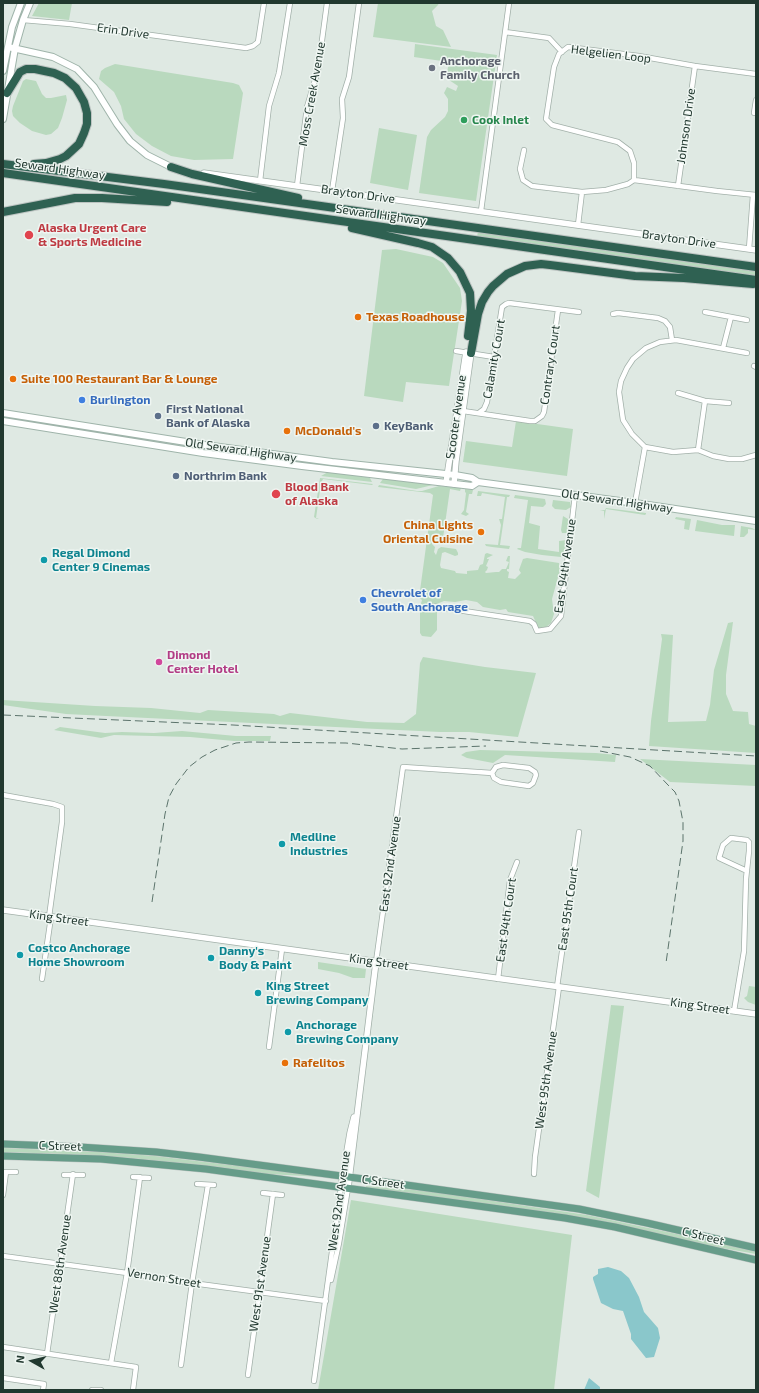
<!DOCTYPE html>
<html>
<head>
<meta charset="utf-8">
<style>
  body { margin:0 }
  #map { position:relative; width:759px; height:1393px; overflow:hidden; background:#dfe9e3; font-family:"Exo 2",sans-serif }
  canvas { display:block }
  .frame { position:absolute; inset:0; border:4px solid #21382f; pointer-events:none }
  .north { position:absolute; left:12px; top:1341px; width:40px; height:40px; -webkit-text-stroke:3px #eff6f2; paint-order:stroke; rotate:278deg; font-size:11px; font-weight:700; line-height:16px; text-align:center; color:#21382f }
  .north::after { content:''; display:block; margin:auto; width:14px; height:18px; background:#21382f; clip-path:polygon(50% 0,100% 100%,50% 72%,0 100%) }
</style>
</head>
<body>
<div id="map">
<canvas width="759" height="1393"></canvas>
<div class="frame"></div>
<div class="north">N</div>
</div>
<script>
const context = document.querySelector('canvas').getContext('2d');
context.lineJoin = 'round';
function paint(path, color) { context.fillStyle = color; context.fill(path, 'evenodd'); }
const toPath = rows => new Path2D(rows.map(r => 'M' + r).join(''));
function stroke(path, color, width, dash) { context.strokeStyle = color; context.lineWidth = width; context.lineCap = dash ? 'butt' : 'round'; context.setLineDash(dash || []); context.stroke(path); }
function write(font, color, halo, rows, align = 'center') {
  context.font = font + ' "Exo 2",sans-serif'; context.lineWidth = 3; context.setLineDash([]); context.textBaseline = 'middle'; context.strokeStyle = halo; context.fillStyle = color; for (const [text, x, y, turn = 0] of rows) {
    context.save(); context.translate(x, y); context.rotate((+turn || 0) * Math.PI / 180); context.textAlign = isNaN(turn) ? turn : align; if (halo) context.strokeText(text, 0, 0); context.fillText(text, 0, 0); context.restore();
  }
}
const green = toPath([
  [39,3,72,3,69,20,32,16],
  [378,3,439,3,438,5,432,11,436,26,443,30,451,47,373,37],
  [415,44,497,55,476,201,419,193,427,137,431,130,445,117,448,111,448,99,444,93,447,87,456,91,458,86,446,78,449,62,414,57],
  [115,64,233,83,239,85,243,93,233,159,194,160,171,156,152,146,136,134,124,119,121,106,114,92,99,79,101,71,105,68],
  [26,79,36,81,42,94,46,98,51,98,66,95,67,100,62,118,58,128,51,134,46,135,32,131,20,123,13,116,12,111,13,106,23,81],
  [379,128,417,135,408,190,370,183],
  [478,231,756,270,756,276,477,237],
  [396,249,433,257,443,263,460,288,462,301,449,386,406,382,403,402,364,396,382,250],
  [516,421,573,429,567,476,463,462,466,441,512,447],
  [328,472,366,477,370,478,372,482,321,476],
  [320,478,373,484,372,485,323,479,321,483,316,518,319,519,317,519,314,517],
  [383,479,385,479,437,484,416,489,380,483],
  [379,485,417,491,422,491,439,486,461,488,460,491,450,489,443,538,435,539,432,544,435,547,434,552,436,555,438,549,441,547,456,549,458,553,458,555,455,556,445,552,442,553,440,565,441,568,455,571,456,573,467,574,467,571,478,570,480,565,483,564,485,554,487,553,493,555,487,558,487,559,489,559,486,566,488,567,487,570,485,572,486,573,496,572,499,572,502,569,506,569,509,562,506,561,508,556,510,556,509,569,507,569,507,571,509,572,508,578,515,579,521,573,519,570,523,559,527,558,559,563,560,570,552,599,554,614,551,623,545,628,539,629,533,616,508,612,506,609,500,610,483,607,477,602,466,600,455,602,444,601,439,603,437,608,437,630,431,637,422,636,420,633,420,607,422,600,419,598,433,495,430,493,378,487],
  [465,489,473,490,472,494,469,494,466,512,469,514,466,516,461,514,464,510,466,493,465,492],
  [478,491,510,495,509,497,507,497,500,545,510,546,509,549,492,547,486,546,485,544,498,545,501,525,499,519,502,519,505,497,482,493,481,496,477,496],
  [515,495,545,499,546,504,543,507,531,506,529,523,540,526,538,549,559,552,559,541,567,540,567,543,564,555,561,557,542,555,525,552,517,549,518,548,521,548,528,500,514,498],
  [553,500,570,502,571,507,566,510,555,509,552,506],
  [606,508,646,513,646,514,645,515,606,509,604,519,604,511,600,510,605,510],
  [563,516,568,519,568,531,567,533,562,533,561,530],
  [676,517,691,519,689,530,684,529,685,521,675,519],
  [697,520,722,525,735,525,734,536,695,531],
  [741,526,752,528,756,530,748,529,748,533,744,537,740,537],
  [733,622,726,675,726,694,733,711,748,712,749,724,756,726,756,753,649,746,651,721,662,639,661,634,673,635,668,722,706,721,710,705,714,670,728,623],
  [423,657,485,667,536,673,518,737,469,732,440,732,106,716,66,714,3,705,3,700,95,706,151,708,200,713,208,710,274,714,280,716,290,713,367,722,404,723,416,714,420,663],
  [60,727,105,733,122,732,154,733,182,731,236,736,271,736,270,741,234,741,190,737,114,735,101,738,54,730],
  [480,750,596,753,616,755,615,762,505,755,493,763,467,758,461,755,466,752],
  [640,759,756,765,756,786,670,782],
  [318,962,366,969,365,978,353,978,339,973,318,969],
  [749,986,756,987,756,1005,748,1002,744,998,747,996],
  [611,1005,624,1006,599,1198,586,1191],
  [3,1148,100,1152,155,1156,322,1176,322,1177,267,1174,219,1167,132,1158,65,1154,3,1152],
  [366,1186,426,1191,587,1215,710,1241,712,1241,756,1252,756,1254,711,1246,631,1228,546,1212,366,1188],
  [351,1200,572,1235,554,1390,318,1390]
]);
const water = toPath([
  [608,1267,621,1271,629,1278,639,1297,644,1312,658,1328,660,1338,654,1357,646,1358,631,1339,631,1334,623,1311,613,1309,601,1303,593,1279,593,1277,598,1274,598,1269],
  [589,1378,600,1387,600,1390,584,1390]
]);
const minor = toPath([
  [23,20,70,24,246,48,253,46,258,42,264,3],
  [505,32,549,38,562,52],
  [754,113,756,100],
  [524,150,520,169,523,180,532,186,582,192,606,190,628,184,634,180,634,163,630,151,618,142,552,125,546,119,554,67,559,54,568,47,639,56,695,66,756,74],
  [634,180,717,191,756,195],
  [260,181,269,106,279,73,290,3],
  [297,186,307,107,318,70,327,3],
  [678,186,695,66],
  [332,191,343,118,342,99,349,77,359,3],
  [481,211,509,3],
  [578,225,582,192],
  [749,249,753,195],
  [705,312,747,320],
  [613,314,618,313,658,318,665,321,670,327,672,340],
  [723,348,731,317],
  [456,351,494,357],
  [747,353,676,340,660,342,646,348,633,359,627,368,621,381,619,392,623,420,632,434,645,447,673,452,698,450,713,456,729,459,742,459,756,455],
  [754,366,756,367],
  [678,393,705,401,729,403],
  [463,411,530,421,535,421,542,416,544,412,558,310],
  [480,412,484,409,487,402,502,307,506,304,509,303,579,312],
  [698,450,705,401],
  [635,503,645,447],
  [431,606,530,621,534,624,537,631,550,629,561,616,575,495],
  [3,795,53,804,62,807,62,822,49,917],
  [376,962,403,767,492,773,494,778,501,782,529,786,533,783,536,775,535,772,529,768,503,765,496,767,492,773],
  [42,979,51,917],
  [498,979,510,880,517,862],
  [557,987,579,832],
  [734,1011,744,951,746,879,749,851,749,842,747,840,731,838,723,845,719,858,747,871],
  [269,1047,282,949],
  [5,1172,16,1172],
  [534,1174,535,1157,559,987],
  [64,1175,83,1175],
  [133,1177,149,1178],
  [197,1184,214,1185],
  [263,1193,282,1195],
  [3,1195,6,1172],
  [3,1256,127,1273,192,1283,326,1301],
  [331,1280,339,1243,348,1188],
  [3,1347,136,1367,133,1390],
  [47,1354,73,1174],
  [111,1363,127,1273,140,1177],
  [181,1365,192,1283,208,1185],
  [248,1375,273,1194],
  [3,1378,44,1384,43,1390],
  [314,1381,341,1187],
  [92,1390,101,1390]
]);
const tertiary = toPath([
  [204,173,756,250],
  [446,483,466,352],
  [454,484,456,461,471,353],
  [3,910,756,1014],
  [341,1187,350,1133,354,1117],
  [348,1188,376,962]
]);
const secondary = toPath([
  [8,47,53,57,77,69,94,87,117,124,130,141,147,155,171,167],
  [3,71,12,27,21,3],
  [3,119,15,48,23,20,30,3],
  [3,413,205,445,332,462,455,475,472,478,478,482,635,503,756,521],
  [3,421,203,453,302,466,472,486,478,482]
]);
const primary = toPath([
  [3,1144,80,1147,156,1152,199,1157,349,1177,579,1209,647,1223,756,1248],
  [3,1156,101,1159,206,1169,500,1209,565,1218,615,1227,756,1260]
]);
const motorway = toPath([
  [7,93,20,72,26,69,35,69,54,73,65,78,76,88,84,102,87,113,87,124,84,133,79,144,66,156,60,159,46,163,34,164],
  [3,164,164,184,756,267],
  [171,167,192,174,298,198],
  [3,173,756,280],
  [3,212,75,198,102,198,167,202],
  [352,228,418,243,432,247,448,258,460,272,470,293,471,311,468,336],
  [471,353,478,314,482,302,488,292,493,286,507,274,525,266,541,264,550,265,635,276,684,278,753,284]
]);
const rail = toPath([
  [3,715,233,725,756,756],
  [600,751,630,757,650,766,668,785,675,792,679,801,683,822,683,841,666,963],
  [152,902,165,814,169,797,176,784,189,767,202,757,215,750,236,743,249,742,346,743,402,749,486,746]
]);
const markers = [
  [432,68,4,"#6b7280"],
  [464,120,4,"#2e9e5b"],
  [29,235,5,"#e0444e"],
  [358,317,4,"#e8710a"],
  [13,379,4,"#e8710a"],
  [82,400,4,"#3f7fe0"],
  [158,416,4,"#5c6f8a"],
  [376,426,4,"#5c6f8a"],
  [287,431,4,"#e8710a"],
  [176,476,4,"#5c6f8a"],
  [276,494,5,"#e0444e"],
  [481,532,4,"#e8710a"],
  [44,560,4,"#0f9aa8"],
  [363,600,4,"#3f7fe0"],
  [159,662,4,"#d1479c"],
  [282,844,4,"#0f9aa8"],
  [20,955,4,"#0f9aa8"],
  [211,958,4,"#0f9aa8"],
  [258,993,4,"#0f9aa8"],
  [288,1032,4,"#0f9aa8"],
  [285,1063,4,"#e8710a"]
];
const streetNames = [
  ["Erin Drive",123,31,8],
  ["Helgelien Loop",611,54,7],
  ["Moss Creek Avenue",312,94,-80],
  ["Johnson Drive",686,126,-82],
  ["Seward Highway",60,169,8],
  ["Brayton Drive",358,194,8],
  ["Seward Highway",381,215,8],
  ["Brayton Drive",679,239,8],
  ["Calamity Court",494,359,-80],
  ["Contrary Court",550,365,-82],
  ["Scooter Avenue",456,417,-82],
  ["Old Seward Highway",241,450,8],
  ["Old Seward Highway",617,501,8],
  ["East 94th Avenue",565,566,-82],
  ["East 92nd Avenue",390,864,-82],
  ["East 95th Court",568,909,-82],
  ["King Street",59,918,8],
  ["East 94th Court",506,920,-82],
  ["King Street",379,962,8],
  ["King Street",700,1006,8],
  ["West 95th Avenue",546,1080,-82],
  ["C Street",60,1146,2],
  ["C Street",383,1182,8],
  ["West 92nd Avenue",339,1201,-82],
  ["C Street",703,1236,14],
  ["West 88th Avenue",60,1264,-82],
  ["Vernon Street",164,1278,9],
  ["West 91st Avenue",260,1284,-82]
];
const worshipNames = [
  ["Anchorage",440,61],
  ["Family Church",440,75]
];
const leisureNames = [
  ["Cook Inlet",472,120]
];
const healthNames = [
  ["Alaska Urgent Care",38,228],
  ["& Sports Medicine",38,242],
  ["Blood Bank",285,487],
  ["of Alaska",285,501]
];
const foodNames = [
  ["Texas Roadhouse",366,317],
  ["Suite 100 Restaurant Bar & Lounge",21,379],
  ["McDonald's",295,431],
  ["China Lights",473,525,"right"],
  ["Oriental Cuisine",473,539,"right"],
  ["Rafelitos",293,1063]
];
const shopNames = [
  ["Burlington",90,400],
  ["Chevrolet of",371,593],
  ["South Anchorage",371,607]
];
const serviceNames = [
  ["First National",166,409],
  ["Bank of Alaska",166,423],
  ["KeyBank",384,426],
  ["Northrim Bank",184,476]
];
const cultureNames = [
  ["Regal Dimond",52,553],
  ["Center 9 Cinemas",52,567],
  ["Medline",290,837],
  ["Industries",290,851],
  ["Costco Anchorage",28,948],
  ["Home Showroom",28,962],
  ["Danny's",219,951],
  ["Body & Paint",219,965],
  ["King Street",266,986],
  ["Brewing Company",266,1000],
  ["Anchorage",296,1025],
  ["Brewing Company",296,1039]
];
const hotelNames = [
  ["Dimond",167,655],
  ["Center Hotel",167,669]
];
paint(green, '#b9d9be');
paint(water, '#8ac7cb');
stroke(minor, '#a2b0a9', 6);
stroke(tertiary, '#a2b0a9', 7);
stroke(secondary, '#9fb4aa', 8);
stroke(primary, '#bcc3c1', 8);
stroke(motorway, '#bcc3c1', 10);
stroke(minor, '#fff', 4.5);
stroke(tertiary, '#fff', 5.5);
stroke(secondary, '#fff', 6);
stroke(primary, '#669c89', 7);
stroke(motorway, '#2f6152', 8);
stroke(rail, '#5b736b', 1, [8, 4]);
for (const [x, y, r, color] of markers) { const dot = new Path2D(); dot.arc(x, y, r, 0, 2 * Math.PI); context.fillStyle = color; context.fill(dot); stroke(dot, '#eff6f2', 1.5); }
write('12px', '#21382f', '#eff6f2', streetNames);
write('bold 12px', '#5b616d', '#eff6f2', worshipNames, 'left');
write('bold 12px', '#27864d', '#eff6f2', leisureNames, 'left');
write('bold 12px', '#be3a42', '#eff6f2', healthNames, 'left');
write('bold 12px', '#c56008', '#eff6f2', foodNames, 'left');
write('bold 12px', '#366cbe', '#eff6f2', shopNames, 'left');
write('bold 12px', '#4e5e75', '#eff6f2', serviceNames, 'left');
write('bold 12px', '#0d838f', '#eff6f2', cultureNames, 'left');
write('bold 12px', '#b23c85', '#eff6f2', hotelNames, 'left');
</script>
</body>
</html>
